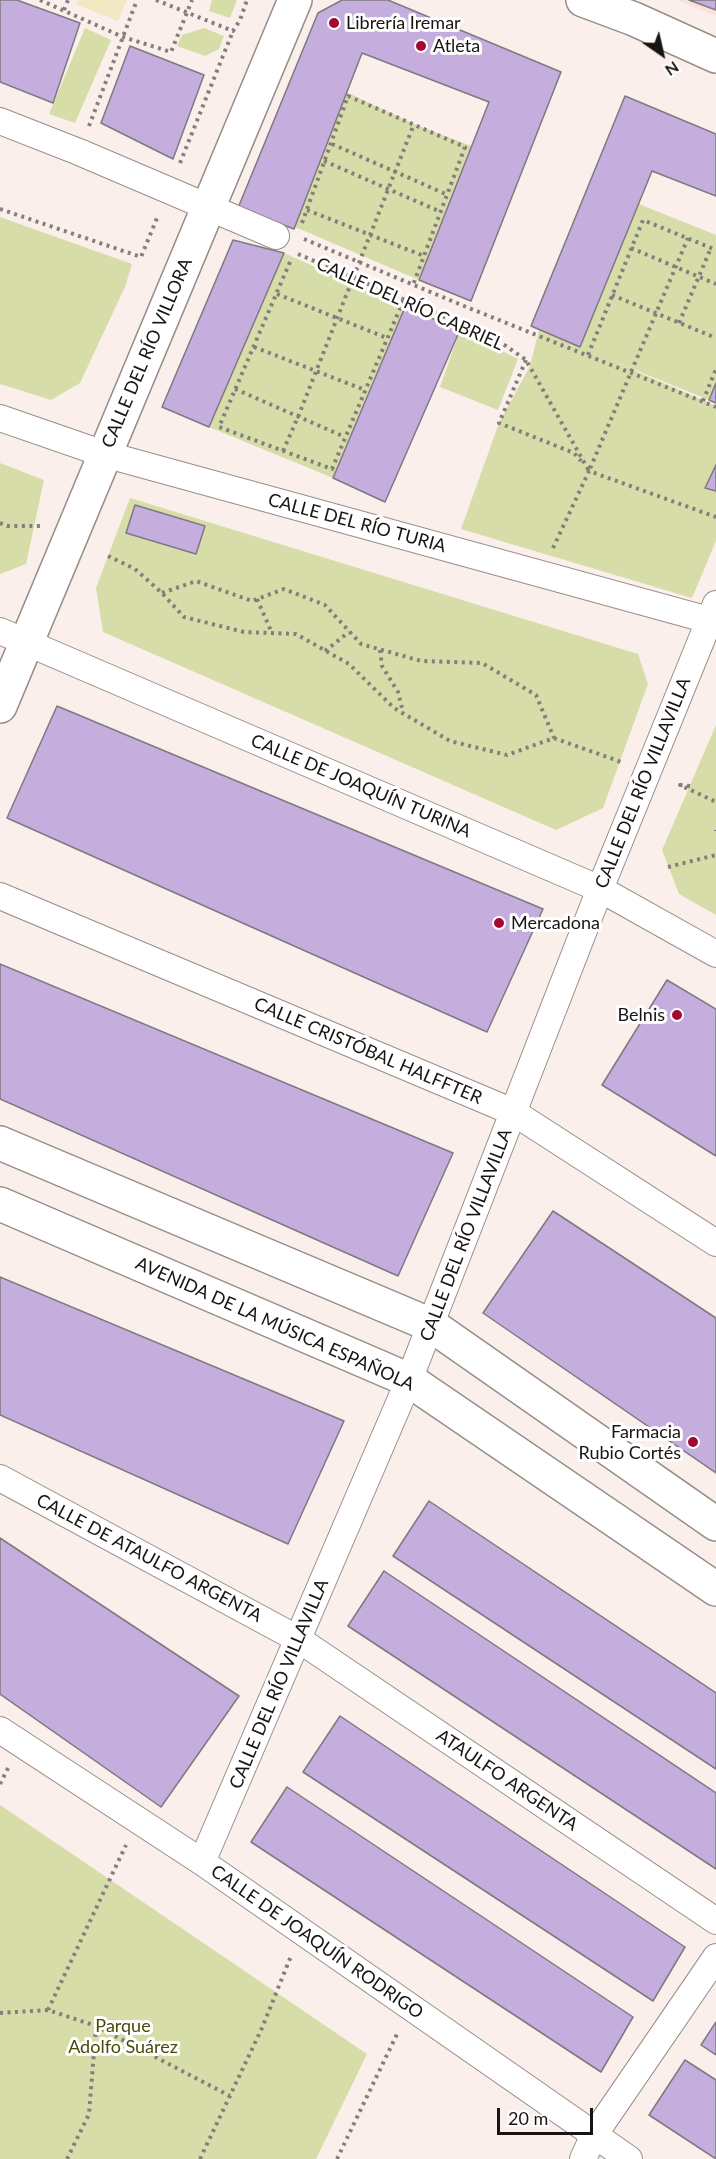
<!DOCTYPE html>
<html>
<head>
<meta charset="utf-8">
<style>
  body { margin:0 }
  #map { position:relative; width:716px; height:2159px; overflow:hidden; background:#faefea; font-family:Lato,sans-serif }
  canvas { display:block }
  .north { position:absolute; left:632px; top:24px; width:60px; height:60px; -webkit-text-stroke:4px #fff; paint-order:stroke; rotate:146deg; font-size:16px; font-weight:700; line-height:24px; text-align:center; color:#181412 }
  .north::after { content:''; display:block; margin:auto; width:21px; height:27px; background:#181412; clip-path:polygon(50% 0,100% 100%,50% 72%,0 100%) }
  .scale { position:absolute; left:497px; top:2108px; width:96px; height:27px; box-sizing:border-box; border:3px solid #181412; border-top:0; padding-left:8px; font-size:18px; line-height:21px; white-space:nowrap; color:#181412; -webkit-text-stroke:4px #fff; paint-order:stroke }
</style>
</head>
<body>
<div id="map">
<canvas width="716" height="2159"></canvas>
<div class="north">N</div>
<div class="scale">20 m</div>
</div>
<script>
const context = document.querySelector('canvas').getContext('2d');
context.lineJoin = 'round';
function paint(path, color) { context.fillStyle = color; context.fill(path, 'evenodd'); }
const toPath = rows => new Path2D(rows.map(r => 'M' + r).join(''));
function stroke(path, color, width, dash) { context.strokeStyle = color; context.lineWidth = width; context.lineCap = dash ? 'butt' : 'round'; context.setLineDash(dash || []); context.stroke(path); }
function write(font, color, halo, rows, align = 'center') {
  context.font = font + ' Lato,sans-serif'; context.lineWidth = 6; context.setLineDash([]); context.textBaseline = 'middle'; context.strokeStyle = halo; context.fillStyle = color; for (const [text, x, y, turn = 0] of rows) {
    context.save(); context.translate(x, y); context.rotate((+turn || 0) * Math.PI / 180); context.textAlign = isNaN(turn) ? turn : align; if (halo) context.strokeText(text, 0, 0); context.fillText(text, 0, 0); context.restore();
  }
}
const education = toPath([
  [677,0,716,0,716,16]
]);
const green = toPath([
  [212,0,237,0,230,18,209,11],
  [85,28,111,40,75,123,49,114],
  [204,28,224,36,219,49,205,56,177,46,182,35],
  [346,92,414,124,471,146,419,280,295,227],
  [639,204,716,235,716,383,709,400,613,361,716,406,716,541,692,598,461,529,499,423,530,366,539,330,580,347],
  [0,217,132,264,125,287,80,383,51,400,0,384],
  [284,253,405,307,333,478,209,427],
  [460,330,518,359,498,410,440,387],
  [0,463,44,480,26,564,0,574],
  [130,498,638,654,648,684,603,808,556,830,103,632,96,588],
  [716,725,716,915,679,894,662,850],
  [0,1805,367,2054,316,2159,0,2159]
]);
const sand = toPath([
  [78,0,127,0,118,21,77,5]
]);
const building = toPath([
  [0,0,17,0,80,23,53,103,0,82,0,0],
  [342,0,388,0,561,72,471,301,419,280,489,102,362,53,294,229,238,208,318,13,342,0],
  [689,0,716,0,716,10,689,0],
  [130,46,204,75,173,159,101,123,130,46],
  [625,96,716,134,716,196,652,171,580,347,531,326,625,96],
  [233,240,284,253,209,427,162,407,233,240],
  [405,307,460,330,385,502,333,478,405,307],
  [716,383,716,403,709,400,716,383],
  [716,465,716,491,705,488,716,465],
  [135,505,205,526,196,554,126,533,135,505],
  [57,706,543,909,487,1032,7,818,57,706],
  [0,964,453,1153,398,1276,0,1099,0,964],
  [667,980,716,1009,716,1156,602,1085,667,980],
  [553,1211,716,1318,716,1473,483,1313,553,1211],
  [0,1277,344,1421,288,1544,0,1415,0,1277],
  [429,1501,716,1693,716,1769,393,1556,429,1501],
  [0,1538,239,1696,161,1807,0,1694,0,1538],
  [384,1571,716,1793,716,1869,348,1626,384,1571],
  [340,1716,685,1947,653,2001,303,1772,340,1716],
  [287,1787,633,2017,601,2072,251,1842,287,1787],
  [716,2022,716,2055,701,2045,716,2022],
  [685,2060,716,2080,716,2159,649,2115,685,2060]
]);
const path = toPath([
  [40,0,123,37,171,52,192,0],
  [156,0,233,31,240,20,247,0],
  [64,10,68,0],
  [89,126,137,0],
  [332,144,448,195],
  [324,161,441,212],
  [180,163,233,31],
  [0,209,141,257,157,218],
  [307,210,424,256],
  [302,223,348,96,465,147,413,285],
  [304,239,464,306,716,407],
  [631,248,716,284],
  [298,254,454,321,506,346,526,360,589,471,688,238],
  [290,262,219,427,332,469,404,299],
  [277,294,387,338],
  [612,295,716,338],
  [679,323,711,248],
  [254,347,365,390],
  [588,355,643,220,716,250],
  [526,360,499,423,574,453,581,461],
  [235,389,345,437],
  [703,401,716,369],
  [283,451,298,417,414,124],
  [0,523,7,526,41,526],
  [553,548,589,471,716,517],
  [108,556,135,569,162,593,184,617,244,632,296,634,349,664,394,708,450,741,507,755,554,738,621,762],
  [162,593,196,581,252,601,284,589,325,605,361,644,421,661,482,663,536,695,554,738],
  [257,599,272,633],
  [380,650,382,666,398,692,403,712],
  [325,651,349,632],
  [690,786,680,785,716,802],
  [716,830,716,831],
  [668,867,716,855],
  [0,1784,8,1768],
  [48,2010,126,1845],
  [0,2013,48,2010,96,2026,230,2096],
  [67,2159,89,2114,96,2027],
  [200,2159,262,2028,291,1956],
  [337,2159,398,2032]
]);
const street = toPath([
  [0,121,79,152,276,236],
  [0,418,104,454,716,622],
  [0,631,600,889,716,954],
  [0,896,513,1112,716,1243],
  [0,1478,298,1639,716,1921],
  [0,1730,202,1862,629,2159],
  [202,1862,409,1380,600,889,716,604],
  [583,2159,594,2135,716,1957]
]);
const secondary = toPath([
  [583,0,634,19,716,56],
  [0,706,295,0],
  [0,1143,431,1325,716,1524],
  [0,1204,409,1380,716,1589]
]);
const markers = [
  [334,23,6,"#a40733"],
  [421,46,6,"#a40733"],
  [499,923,6,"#a40733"],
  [677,1015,6,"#a40733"],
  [693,1442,6,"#a40733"]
];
const poiNames = [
  ["Librería Iremar",346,23],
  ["Atleta",433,46],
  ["Mercadona",511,923],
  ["Belnis",665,1015,"right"],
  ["Farmacia",681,1432,"right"],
  ["Rubio Cortés",681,1453,"right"]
];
const streetNames = [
  ["CALLE DEL RÍO CABRIEL",410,304,24],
  ["CALLE DEL RÍO VILLORA",147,353,-67],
  ["CALLE DEL RÍO TURIA",357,523,15],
  ["CALLE DEL RÍO VILLAVILLA",643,783,-68],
  ["CALLE DE JOAQUÍN TURINA",361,786,23],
  ["CALLE CRISTÓBAL HALFFTER",368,1051,23],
  ["CALLE DEL RÍO VILLAVILLA",466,1235,-69],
  ["AVENIDA DE LA MÚSICA ESPAÑOLA",275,1324,24],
  ["CALLE DE ATAULFO ARGENTA",149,1558,28],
  ["CALLE DEL RÍO VILLAVILLA",279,1684,-67],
  ["ATAULFO ARGENTA",507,1780,34],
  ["CALLE DE JOAQUÍN RODRIGO",317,1942,35]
];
const parkNames = [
  ["Parque",123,2026],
  ["Adolfo Suárez",123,2047]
];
paint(education, '#f9e3d6');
paint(green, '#d7dda8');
paint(sand, '#f2e8c3');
paint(building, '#c5adde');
stroke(building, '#7d7981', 1.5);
stroke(street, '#988e89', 28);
stroke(secondary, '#988e89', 36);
stroke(path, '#867e7b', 4, [3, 4.5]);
stroke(street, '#fff', 26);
stroke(secondary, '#fff', 33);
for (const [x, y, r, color] of markers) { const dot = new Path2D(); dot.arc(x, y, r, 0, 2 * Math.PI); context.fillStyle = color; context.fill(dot); stroke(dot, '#fff', 2); }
write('18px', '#181412', '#fff', poiNames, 'left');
write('18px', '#181412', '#fff', streetNames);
write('18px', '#484b0b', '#fff', parkNames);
</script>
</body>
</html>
